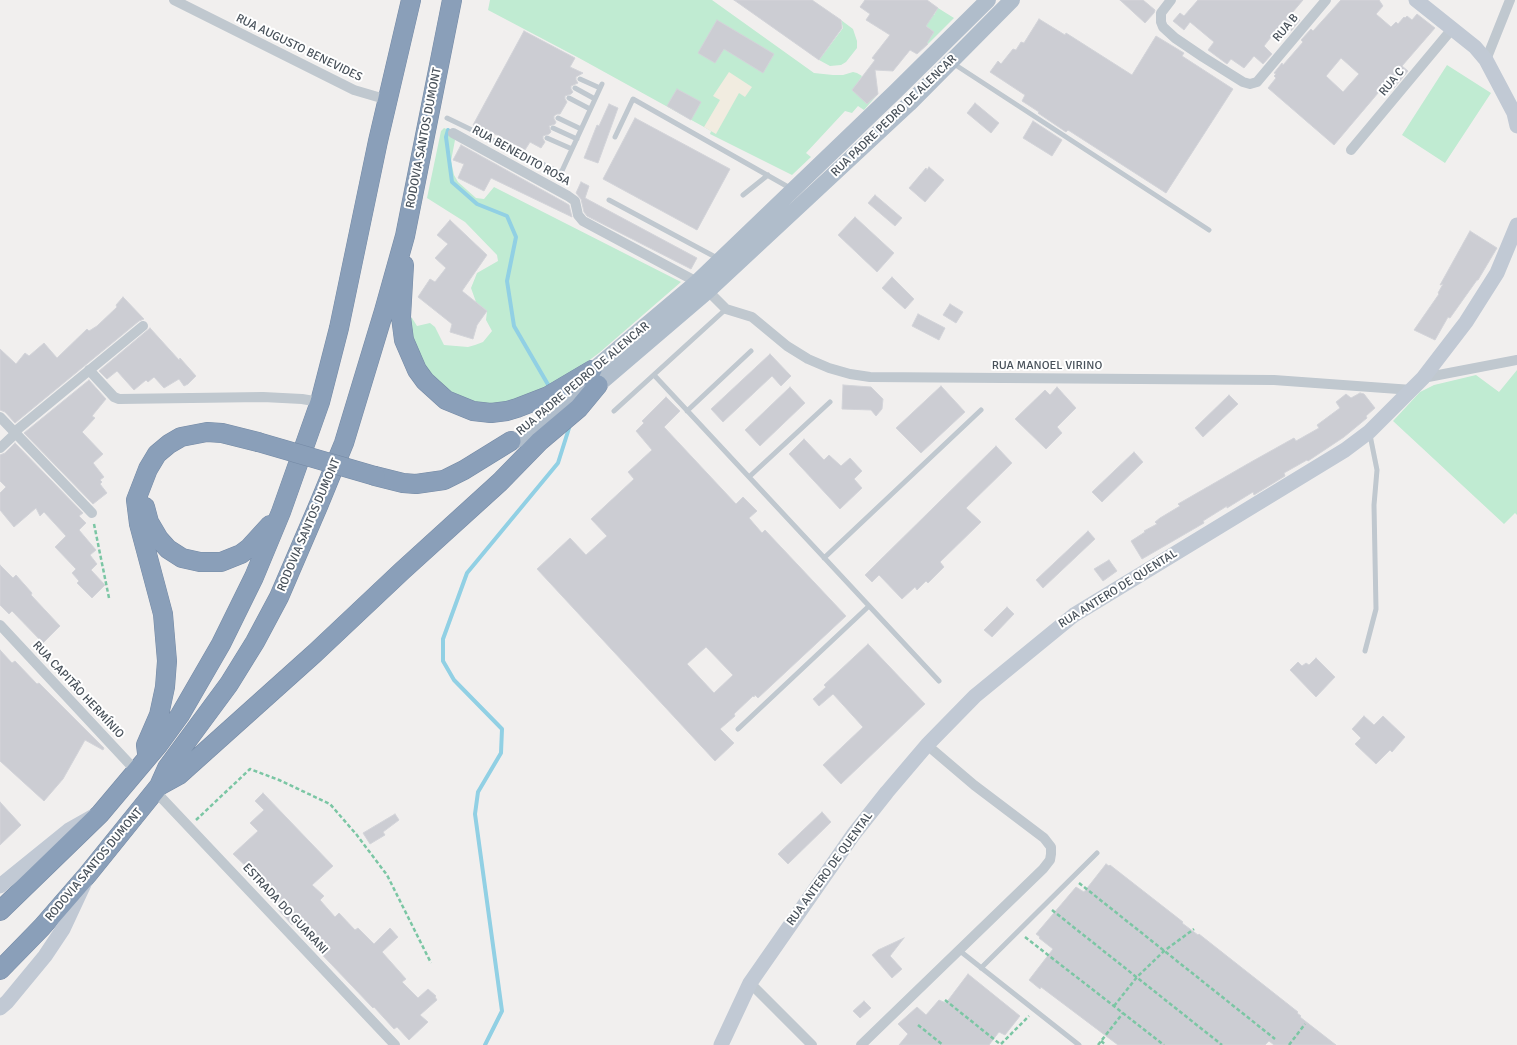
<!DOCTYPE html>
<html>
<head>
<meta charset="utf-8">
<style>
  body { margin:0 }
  canvas { display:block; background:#f1efee }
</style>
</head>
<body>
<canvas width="1517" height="1045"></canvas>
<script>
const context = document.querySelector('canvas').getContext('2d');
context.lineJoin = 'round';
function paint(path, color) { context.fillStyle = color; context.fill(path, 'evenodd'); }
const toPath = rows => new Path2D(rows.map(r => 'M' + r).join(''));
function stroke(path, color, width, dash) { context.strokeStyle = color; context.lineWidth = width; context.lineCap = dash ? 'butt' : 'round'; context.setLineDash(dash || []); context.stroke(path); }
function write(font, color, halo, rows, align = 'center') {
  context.font = font + ' Signika,sans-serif'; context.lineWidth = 4; context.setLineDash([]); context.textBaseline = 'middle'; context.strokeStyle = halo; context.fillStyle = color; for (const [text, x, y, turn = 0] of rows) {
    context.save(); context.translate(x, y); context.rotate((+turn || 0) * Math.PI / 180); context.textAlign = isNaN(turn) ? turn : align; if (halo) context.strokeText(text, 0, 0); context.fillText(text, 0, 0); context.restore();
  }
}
const green = toPath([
  [490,0,712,0,814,73,833,75,843,75,853,72,857,73,862,76,853,90,867,104,878,94,864,110,858,106,852,113,845,111,806,153,811,157,792,175,710,134,711,131,704,127,579,58,488,10],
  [938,8,954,18,928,44,919,38,930,38,934,32,921,22,931,14,934,15],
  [841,20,853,29,857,41,857,48,846,62,841,65,830,66,819,60,843,28],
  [1447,65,1491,93,1445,163,1402,135],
  [444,128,451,131,455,140,451,161,454,175,458,182,476,198,484,199,494,187,681,282,599,353,560,382,499,408,444,393,417,357,406,316,412,318,417,326,430,323,435,327,444,345,468,347,475,345,483,342,492,331,486,320,487,311,476,302,471,288,477,273,498,261,497,255,465,222,427,198,441,131],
  [1517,370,1517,515,1515,513,1504,524,1393,421,1420,392,1434,385,1476,375,1499,392]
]);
const sand = toPath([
  [729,72,752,87,745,97,739,93,716,134,704,127,720,100,713,96]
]);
const stream = toPath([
  [448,130,446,137,452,182,477,204,507,216,516,237,507,281,514,326,550,388],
  [485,1045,502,1011,475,814,478,792,501,753,502,729,454,680,443,661,443,639,467,573,558,463,570,425]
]);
const building = toPath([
  [734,0,812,0,841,20,842,28,819,60,734,0],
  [865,0,927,0,938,8,926,26,934,32,927,43,928,44,917,54,910,50,893,71,875,70,878,94,867,104,852,90,875,60,872,58,890,35,866,20,870,14,860,7,865,0],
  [1120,0,1143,0,1155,10,1154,13,1145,23,1120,0],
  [1198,0,1303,0,1292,13,1300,20,1291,31,1282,23,1264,46,1272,54,1263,64,1254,56,1244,68,1231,59,1227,64,1208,50,1214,42,1190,22,1184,30,1173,21,1180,13,1184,16,1198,0],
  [1341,0,1379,0,1383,6,1376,14,1391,27,1396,22,1398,24,1404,17,1405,18,1407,16,1412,20,1417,14,1435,28,1402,66,1408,71,1394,88,1384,86,1334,145,1268,88,1276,78,1274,76,1276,74,1274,73,1282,63,1283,65,1303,42,1301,40,1311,29,1313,31,1341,0],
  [1341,58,1359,74,1343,92,1326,76,1341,58],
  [1039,19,1065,35,1066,33,1132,75,1156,36,1184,53,1182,56,1233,89,1166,193,1068,130,1066,132,1038,113,1039,112,1022,101,1025,95,990,72,998,61,1001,64,1013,49,1016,50,1021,42,1024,43,1039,19],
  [717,20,774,54,763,73,724,49,715,63,698,53,717,20],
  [524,31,575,58,570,67,583,73,576,77,576,80,578,83,571,86,571,89,573,92,571,94,565,96,565,99,567,102,560,114,557,114,554,116,554,119,556,122,555,124,549,126,551,132,549,134,543,136,543,139,545,142,541,148,530,142,525,150,493,133,492,135,473,125,524,31],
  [677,89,701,102,691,120,667,106,677,89],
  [975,103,999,123,991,133,967,113,975,103],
  [609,104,618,108,598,163,584,158,597,125,599,126,609,104],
  [635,118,730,169,697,230,603,179,635,118],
  [1033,121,1062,140,1052,156,1023,138,1033,121],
  [461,145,564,202,569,205,572,217,491,178,484,191,458,178,464,164,453,160,461,145],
  [929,167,944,180,925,202,909,188,926,168,927,170,929,167],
  [581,182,589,186,585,198,697,258,691,269,587,216,584,212,581,199,576,193,581,182],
  [875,195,902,218,895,226,868,203,875,195],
  [855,217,894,253,877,272,838,235,855,217],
  [450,220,487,255,462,291,487,311,477,325,473,339,450,332,452,324,418,297,430,279,435,282,446,268,435,258,448,244,437,235,450,220],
  [1470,231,1497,248,1478,280,1477,280,1450,318,1448,317,1435,340,1414,330,1439,294,1438,293,1443,284,1440,285,1470,231],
  [892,277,914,299,905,309,882,288,892,277],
  [123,297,144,319,139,321,15,423,5,412,0,410,0,349,16,364,25,353,29,356,44,343,57,358,87,329,89,331,97,326,117,307,116,305,123,297],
  [950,304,963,312,956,323,943,315,950,304],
  [918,314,945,328,939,340,912,326,918,314],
  [150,328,179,360,180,358,196,376,188,384,184,386,179,379,164,388,154,377,148,382,146,380,134,390,117,371,107,379,99,371,150,328],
  [770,354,791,376,781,386,772,376,723,422,711,409,770,354],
  [89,380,106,399,92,416,95,418,82,432,103,454,93,463,104,477,100,480,102,482,100,484,107,493,93,504,24,433,89,380],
  [843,385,871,387,883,399,882,409,876,416,871,410,842,409,843,385],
  [941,386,965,412,921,453,896,428,941,386],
  [790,387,805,403,760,446,745,430,790,387],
  [1057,387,1076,408,1057,427,1062,433,1046,449,1015,419,1045,390,1050,395,1057,387],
  [1360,393,1364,394,1375,408,1366,416,1367,418,1344,437,1308,461,1307,460,1284,473,1285,476,1254,495,1253,492,1227,508,1227,506,1203,521,1204,523,1142,559,1131,541,1145,532,1144,531,1157,524,1155,522,1160,518,1180,506,1178,504,1251,462,1294,438,1296,441,1319,428,1317,425,1340,408,1336,402,1346,394,1351,398,1360,393],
  [1229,395,1238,404,1203,437,1195,428,1229,395],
  [666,397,680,411,664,427,736,504,743,497,757,511,749,518,762,533,765,530,846,616,758,698,755,695,754,697,753,696,734,714,735,716,720,729,734,743,715,761,537,569,570,538,586,555,607,536,591,519,634,479,628,472,652,450,636,431,644,423,642,421,666,397],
  [706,647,733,675,714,693,687,664,706,647],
  [804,439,824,460,829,455,841,466,850,458,862,471,854,479,862,488,840,509,789,454,804,439],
  [15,443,83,513,79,516,86,523,79,530,96,550,90,555,97,564,91,570,105,585,92,598,77,583,79,581,72,573,76,569,55,547,66,536,44,512,40,516,36,508,14,527,0,510,0,493,6,487,0,481,0,455,5,453,15,443],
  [996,446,1012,463,966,508,981,522,940,562,944,567,928,583,926,581,917,590,915,587,902,599,879,575,872,582,865,575,872,568,996,446],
  [1134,452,1143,462,1102,502,1092,492,1134,452],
  [1088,531,1095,539,1043,588,1036,580,1088,531],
  [1109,560,1117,571,1103,581,1094,569,1109,560],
  [0,565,13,578,16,575,32,593,31,595,60,626,43,643,12,611,9,614,0,605,0,565],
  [1007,607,1014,614,992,637,984,630,1007,607],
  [868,644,925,704,841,784,823,765,863,727,833,694,819,706,813,699,826,687,824,685,868,644],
  [0,650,12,663,15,661,37,684,39,683,104,748,103,750,85,740,63,779,44,801,0,761,0,650],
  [1316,658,1335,677,1316,697,1290,670,1298,662,1302,666,1306,663,1309,665,1316,658],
  [1364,716,1374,725,1383,716,1405,737,1392,752,1390,750,1376,764,1355,744,1361,738,1352,729,1364,716],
  [263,793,333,866,312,885,324,896,320,900,335,917,339,913,355,930,358,928,374,944,390,928,398,937,382,952,406,979,402,982,418,998,428,989,436,996,435,997,437,1000,420,1015,428,1022,409,1040,397,1027,394,1029,374,1007,373,1008,309,941,315,936,300,918,292,925,277,908,280,905,254,874,233,854,258,831,250,823,264,810,255,801,263,793],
  [0,802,21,825,0,845,0,802],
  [822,812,831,822,788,864,778,854,822,812],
  [395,814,399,820,383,832,385,835,370,844,363,833,395,814],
  [1106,864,1109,866,1110,865,1183,922,1182,923,1198,935,1199,934,1298,1012,1297,1013,1301,1016,1300,1017,1336,1045,1274,1045,1269,1041,1265,1045,1118,1045,1041,987,1040,989,1029,980,1053,949,1039,938,1040,937,1036,934,1076,887,1084,892,1106,864],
  [904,938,890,956,902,969,892,978,872,955,878,950,904,938],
  [968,974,1020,1016,1005,1035,999,1032,989,1045,899,1045,908,1034,898,1024,917,1007,926,1015,939,1000,946,1003,968,974],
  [864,1001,871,1008,860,1018,853,1011,864,1001]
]);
const path = toPath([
  [94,524,109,598],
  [196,820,250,769,279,780,330,804,356,834,387,875,431,963],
  [1079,883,1275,1039],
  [1052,910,1222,1045],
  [1025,937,1164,1045],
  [945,1000,1000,1044],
  [1114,1006,1137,977,1164,951,1194,929],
  [918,1025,943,1045],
  [1101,1041,1106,1045],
  [1001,1044,1029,1016],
  [1098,1045,1123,1013],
  [1289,1045,1305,1024]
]);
const lane = toPath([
  [954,64,1209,230],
  [580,79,600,88],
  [575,88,595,99],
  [569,98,590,109],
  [447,118,561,173,602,84],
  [558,118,581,129],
  [553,128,577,139],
  [615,137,633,99,790,188],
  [547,138,572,149],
  [743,195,768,175],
  [609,200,719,259],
  [654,375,939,681],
  [614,411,726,309],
  [687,411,751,351],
  [749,477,830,402],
  [824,558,981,410],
  [1365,651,1376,609,1374,505,1377,470,1370,435],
  [738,729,869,606],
  [960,951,1079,1045],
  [981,968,1097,853]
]);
const street = toPath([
  [174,0,354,90,388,100],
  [1171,0,1161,13,1161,22,1163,27,1175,38,1203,57,1243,82,1250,84,1257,82,1326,0],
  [1486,60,1510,0],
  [453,133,568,196,575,201,578,215,583,221,697,282],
  [1351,150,1452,29],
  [708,291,726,309,752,317,787,346,808,359,829,368,850,374,870,377,1274,380,1412,390],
  [89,370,114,397,119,399,263,397,302,399,320,402],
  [1423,378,1517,360],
  [0,417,92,513],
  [0,448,16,433,18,429,143,326],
  [0,625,137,772],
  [155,791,395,1045],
  [750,983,812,1045],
  [861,1045,1043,869,1050,860,1051,854,1051,847,1044,838,974,785,927,745]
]);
const secondary = toPath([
  [1416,0,1475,47,1486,60,1514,113,1517,126],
  [0,886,69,830,92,817],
  [0,1008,7,1002,45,956,63,929,84,884],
  [721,1045,750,983,853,835,887,792,927,745,975,696,1074,615,1345,450,1369,432,1423,378,1466,322,1497,273,1517,225]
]);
const primary = toPath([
  [582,379,697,282,896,91,988,0],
  [511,441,524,438,598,385,708,291,909,104,1012,0]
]);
const highway = toPath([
  [404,265,401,317,404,340,417,370,425,381,446,400,473,411,491,413,507,411,517,408,548,396,592,370],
  [375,476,403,483,416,484,444,480,464,470,511,441],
  [145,507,149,522,159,539,168,549,182,558,200,562,221,562,241,554,249,548,270,525],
  [147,753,146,745,159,715,165,687,167,661,163,614,139,524,136,500,148,469,157,454,169,444,181,437,207,432,222,433,258,442],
  [159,786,179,775,315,653,402,571,500,482,540,441,579,408,598,385],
  [0,911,100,814,159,744,180,715,221,644,254,577,281,512,320,402,339,328,378,141,411,0],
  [0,970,42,927,88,874,159,786,167,768,229,684,255,642,279,597,319,504,344,443,384,311,405,236,452,0]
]);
const highwayBridge = toPath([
  [258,442,375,476]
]);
const streetNames = [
  ["RUA B",1286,28,-50],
  ["RUA AUGUSTO BENEVIDES",299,48,26],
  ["RUA C",1392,82,-51],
  ["RUA PADRE PEDRO DE ALENCAR",894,116,-44],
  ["RODOVIA SANTOS DUMONT",424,138,-79],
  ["RUA BENEDITO ROSA",521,156,29],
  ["RUA MANOEL VIRINO",1047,366],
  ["RUA PADRE PEDRO DE ALENCAR",583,379,-40],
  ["RODOVIA SANTOS DUMONT",309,525,-67],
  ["RUA ANTERO DE QUENTAL",1118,589,-32],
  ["RUA CAPITÃO HERMÍNIO",78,690,47],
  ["RODOVIA SANTOS DUMONT",94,865,-50],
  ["RUA ANTERO DE QUENTAL",830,869,-54],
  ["ESTRADA DO GUARANI",285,909,47]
];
paint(green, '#c0ebd2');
paint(sand, '#f1ece0');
stroke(stream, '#91d0e4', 4);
paint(building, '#cccdd3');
stroke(building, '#d3d4d9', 1);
stroke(highway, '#758aa5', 20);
stroke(path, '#7bc6a4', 2.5, [4, 2.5]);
stroke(lane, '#c0c8cf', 5);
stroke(street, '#c0c8cf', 10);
stroke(secondary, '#c1c9d4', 15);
stroke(primary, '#b0bdcb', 16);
stroke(highway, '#8a9fb9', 19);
stroke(highwayBridge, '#758aa5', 20, []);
stroke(highwayBridge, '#8a9fb9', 19);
write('12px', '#48515a', '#fff', streetNames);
</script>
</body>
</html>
